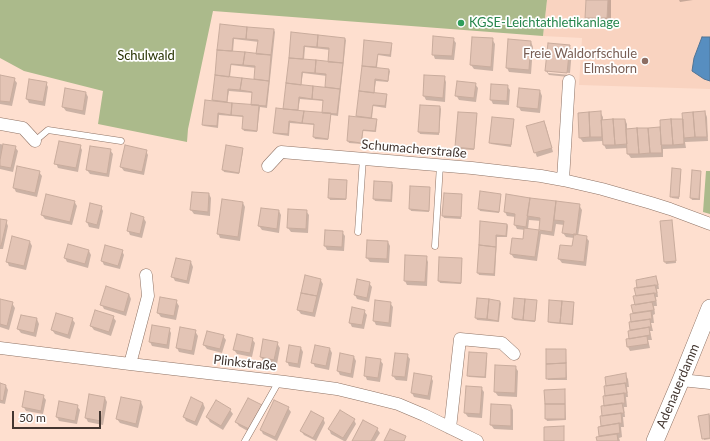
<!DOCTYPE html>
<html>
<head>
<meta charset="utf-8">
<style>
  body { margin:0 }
  #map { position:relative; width:710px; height:441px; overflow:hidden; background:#fedfcf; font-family:Lato,sans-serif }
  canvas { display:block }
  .scale { position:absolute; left:12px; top:411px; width:89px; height:18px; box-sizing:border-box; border:2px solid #433630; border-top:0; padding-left:5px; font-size:12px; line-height:14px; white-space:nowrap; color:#433630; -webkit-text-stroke:3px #fff; paint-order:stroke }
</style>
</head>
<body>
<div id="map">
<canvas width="710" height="441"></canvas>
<div class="scale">50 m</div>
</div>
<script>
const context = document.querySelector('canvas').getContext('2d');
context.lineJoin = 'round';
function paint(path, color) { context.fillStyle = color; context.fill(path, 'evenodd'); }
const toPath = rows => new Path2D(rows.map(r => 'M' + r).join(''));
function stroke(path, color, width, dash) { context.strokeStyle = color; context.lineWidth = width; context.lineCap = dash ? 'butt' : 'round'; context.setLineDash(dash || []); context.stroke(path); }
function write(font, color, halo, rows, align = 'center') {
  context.font = font + ' Lato,sans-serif'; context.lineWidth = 3.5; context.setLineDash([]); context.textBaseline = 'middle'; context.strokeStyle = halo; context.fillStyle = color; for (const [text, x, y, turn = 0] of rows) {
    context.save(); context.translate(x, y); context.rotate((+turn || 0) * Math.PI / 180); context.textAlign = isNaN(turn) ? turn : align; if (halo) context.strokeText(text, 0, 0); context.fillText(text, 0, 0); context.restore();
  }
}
const built = toPath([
  [547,0,710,0,710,89,579,85,582,38,543,36]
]);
const green = toPath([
  [0,0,547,0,543,36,213,11,188,129,187,142,98,124,103,91,24,71,0,58],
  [706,171,710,171,710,214,703,212]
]);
const water = toPath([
  [702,37,710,37,710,81,704,79,692,71,694,58,702,37]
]);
const shadow = toPath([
  [587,0,611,0,611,25,590,24,586,17],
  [679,0,693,0,680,2],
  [221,25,274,30,275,32,267,108,260,107,257,132,244,131,243,129,244,117,219,115,218,128,204,126,203,125,213,101],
  [234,39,259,42,257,55,233,52],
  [231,65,256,68,255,80,230,78],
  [229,91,253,93,252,106,227,103],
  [292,33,345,39,346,40,338,116,331,115,328,140,315,139,314,137,315,125,290,123,289,136,275,134,274,133,284,110],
  [305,47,330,50,328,63,304,60],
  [303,73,327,76,326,89,301,86],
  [300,99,324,101,323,114,298,111],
  [473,38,492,39,495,44,493,71,474,69,471,65],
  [453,39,456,43,454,60,435,59,433,54],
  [365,41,391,44,392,46,391,57,378,55,377,68,389,70,390,71,388,82,376,81,374,94,386,95,387,97,386,108,373,106,372,119,376,120,377,121,376,132,363,131,362,144,349,143,348,141,357,117],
  [531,42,533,47,531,74,509,72,507,68],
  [549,44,569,46,572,50,570,73,548,71,548,73,570,75,569,77,549,75,546,71],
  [0,76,14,79,17,83,12,106,0,104],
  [425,76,444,77,446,82,445,102,426,100,424,96],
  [46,83,48,87,45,106,29,103,27,99],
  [475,84,478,88,476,102,459,100,456,95],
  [507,86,510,90,509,105,493,104,491,100],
  [540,91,542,96,540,113,521,111,518,106],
  [86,93,88,97,85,115,66,111,63,107],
  [440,107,441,109,439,135,420,134,419,132],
  [600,112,603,117,603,121,625,120,627,124,627,130,661,128,705,112,707,117,708,141,685,142,686,148,663,149,663,157,631,158,628,154,628,148,606,149,604,145,603,141,583,142,580,138],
  [476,114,477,116,474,150,457,149,456,147],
  [513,120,514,122,511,147,491,144,490,142],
  [544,122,546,126,553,152,537,157,535,152],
  [0,144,15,147,18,151,13,172,0,169],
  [80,146,82,150,78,172,58,168,56,163],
  [242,149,243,151,239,174,224,172,223,170],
  [110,150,113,154,109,177,90,174,87,170],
  [146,151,148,155,144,175,124,171,121,167],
  [680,170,681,172,679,199,672,198,671,196],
  [39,172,42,176,37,197,16,192,14,188],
  [700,172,701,174,700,200,692,200,691,198],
  [346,181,347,182,346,200,330,200,329,198],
  [392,183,393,185,392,202,375,201,374,199],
  [411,187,429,188,430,190,429,212,411,211,410,209],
  [193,193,209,194,211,198,210,216,194,214,191,210],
  [461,195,462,197,461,219,444,218,443,216],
  [500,195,501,196,499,213,480,211,479,209],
  [507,196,579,205,582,210,578,236,586,237,589,241,586,266,562,263,559,259,573,247,574,238,566,237,563,233,564,225,556,224,554,236,541,234,537,261,514,258,511,254,523,240,525,230,517,229,515,225,516,217,507,216,505,212],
  [529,220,541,221,540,231,528,229],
  [74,201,77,206,72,225,45,219,42,215],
  [243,203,245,207,240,241,220,238,218,233],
  [101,207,103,211,99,229,89,227,87,222],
  [289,210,306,211,309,215,308,233,291,232,288,228],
  [279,211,281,215,279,233,262,230,259,226],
  [143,217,146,222,142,238,130,235,128,230],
  [0,220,6,221,8,226,3,249,0,249],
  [671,221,672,223,676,263,666,264,665,262],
  [481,222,507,224,508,226,507,237,497,237,495,276,479,275,478,273],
  [342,232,345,236,344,251,327,250,325,246],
  [30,242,32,246,26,270,9,266,7,261],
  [388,242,390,246,389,263,370,262,367,258],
  [89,251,91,255,88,268,67,262,65,258],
  [122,251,124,255,120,269,104,265,102,261],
  [426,257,428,262,427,286,407,285,405,281],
  [440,258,461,259,462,261,461,284,440,283,439,281],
  [191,262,193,267,189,284,175,281,173,277],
  [656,278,658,282,659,289,657,289,658,297,656,297,657,306,654,306,655,314,653,315,654,323,651,323,653,331,650,331,652,340,648,340,650,348,630,351,628,347,627,340,630,340,631,331,630,323,632,323,634,314,632,306,636,306],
  [320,279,323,284,315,317,301,314,298,310],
  [358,280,369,283,372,287,369,302,357,299,355,295],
  [129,294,131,299,126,316,104,309,102,305],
  [0,300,12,303,15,308,9,330,0,327],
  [176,301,179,306,176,320,161,317,158,313],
  [536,301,537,303,535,322,514,320,513,318],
  [500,302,501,303,499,322,477,320,476,318],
  [390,303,393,307,391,327,376,325,374,321],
  [573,303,574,305,573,325,550,323,549,321],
  [364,311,367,315,364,329,352,327,350,323],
  [21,316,37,319,39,324,36,337,21,333,18,329],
  [113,317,116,321,111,336,94,330,91,326],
  [72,319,75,323,70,339,55,334,52,330],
  [169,329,171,333,169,349,152,346,150,342],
  [195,331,198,336,194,355,179,352,177,348],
  [223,336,226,340,222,353,207,349,204,345],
  [252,339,255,343,252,357,237,354,234,350],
  [277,343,280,348,277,364,263,361,261,357],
  [301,348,303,352,300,368,289,366,287,361],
  [330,349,332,353,329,370,315,367,313,363],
  [565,350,566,352,567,380,548,380,547,378],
  [486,354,487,356,486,378,469,377,468,375],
  [407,355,410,359,407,381,396,380,393,376],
  [354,357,356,361,353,378,340,375,338,371],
  [380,360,383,364,380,382,367,380,365,375],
  [515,367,518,371,517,397,498,396,495,392],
  [625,374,628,379,629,387,627,387,628,397,626,397,627,407,624,407,625,417,623,417,624,427,621,427,622,437,619,438,620,441,598,441,600,437,599,427,602,427,601,417,604,416,605,407],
  [431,377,433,381,430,400,414,397,412,393],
  [0,384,6,386,8,390,5,404,0,403],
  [481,388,484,392,482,418,468,417,465,413],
  [564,390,565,392,566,420,547,421,546,419],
  [43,396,46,400,43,414,26,411,23,406],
  [105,398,107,402,103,425,88,422,86,418],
  [141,402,143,407,138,428,120,423,117,419],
  [203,403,205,408,197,426,186,421,184,417],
  [492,405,511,406,513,410,513,430,494,429,491,425],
  [77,406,80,410,77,424,59,421,57,417],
  [288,408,291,412,277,441,263,434,261,430],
  [230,410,233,414,223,430,210,422,207,417],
  [263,410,251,433,239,426,236,422],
  [710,415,710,439,704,440,699,417],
  [323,418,325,423,316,441,304,435,301,431],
  [354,420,356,424,346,441,344,441,331,434,329,429],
  [377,429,380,433,375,441,353,441]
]);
const building = toPath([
  [586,0,608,0,607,18,585,18,586,0],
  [220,24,247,27,246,39,233,38,232,51,217,50,220,24],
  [247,27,274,29,271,55,256,54,258,40,246,39,247,27],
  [291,32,318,35,317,47,304,46,303,59,289,58,291,32],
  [318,35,345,38,343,63,328,62,329,48,317,47,318,35],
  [433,36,454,38,452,56,432,55,433,36],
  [472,37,493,38,491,67,470,65,472,37],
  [508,39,531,41,529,70,506,68,508,39],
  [364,40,392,43,390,55,378,54,376,67,362,66,364,40],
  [548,43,570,45,567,73,545,71,548,43],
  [217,50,245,52,243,65,231,64,229,77,215,75,217,50],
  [245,52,271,55,269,81,254,79,255,66,243,65,245,52],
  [289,58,316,60,315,73,302,72,301,85,286,83,289,58],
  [316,60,343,63,340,89,325,87,326,74,315,73,316,60],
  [362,66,389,69,388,81,375,79,374,93,359,91,362,66],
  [0,75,15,78,10,102,0,101,0,75],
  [215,75,242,78,240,90,228,89,227,102,212,100,215,75],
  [424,75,445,76,443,98,423,96,424,75],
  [242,78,269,81,266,106,251,105,252,92,240,90,242,78],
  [29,79,47,82,43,102,26,99,29,79],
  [457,81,476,83,474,98,455,96,457,81],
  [286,83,313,86,312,99,299,97,298,110,283,109,286,83],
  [491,84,508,85,507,101,490,100,491,84],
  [313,86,340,89,337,114,322,113,323,100,312,99,313,86],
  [65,88,86,92,83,111,62,107,65,88],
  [519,88,540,90,538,109,517,107,519,88],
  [359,91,387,94,385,106,373,105,371,118,356,116,359,91],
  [205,100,232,103,231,115,218,113,217,126,202,125,205,100],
  [232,103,259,105,257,131,242,129,243,116,231,115,232,103],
  [420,105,440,106,439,133,418,132,420,105],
  [276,108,304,111,302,123,289,121,288,134,273,133,276,108],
  [304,111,331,113,328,139,313,137,314,124,302,123,304,111],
  [601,111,602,137,590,137,589,112,601,111],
  [705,111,707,137,695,137,693,112,705,111],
  [458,112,477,113,474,149,455,147,458,112],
  [589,112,590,137,579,138,578,113,589,112],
  [693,112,695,137,684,138,682,113,693,112],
  [349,116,377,119,375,131,363,130,361,143,347,141,349,116],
  [492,117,514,119,511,145,489,143,492,117],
  [613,119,625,119,627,144,615,145,613,119],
  [613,119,615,145,603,145,601,120,613,119],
  [671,119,683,119,684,144,673,145,671,119],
  [671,119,673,145,661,145,660,120,671,119],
  [544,121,552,148,534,153,526,126,544,121],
  [660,127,662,153,650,153,648,128,660,127],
  [637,128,648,128,650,153,639,154,637,128],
  [637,128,639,154,627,154,626,129,637,128],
  [59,141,81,145,76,168,54,164,59,141],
  [3,144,16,146,11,168,0,166,0,160,3,144],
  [125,145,147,150,142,172,120,167,125,145],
  [226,145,243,148,239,173,222,170,226,145],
  [90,146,111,149,107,174,86,170,90,146],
  [17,166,40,171,35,193,13,188,17,166],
  [672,168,681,169,679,197,670,197,672,168],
  [692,170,701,171,699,199,690,198,692,170],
  [329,179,347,180,346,199,328,198,329,179],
  [374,181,392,182,391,200,373,199,374,181],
  [410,186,430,187,429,211,409,209,410,186],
  [480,191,501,194,499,212,478,209,480,191],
  [192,192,209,193,208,212,190,210,192,192],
  [444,193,462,194,461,217,442,216,444,193],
  [46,194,75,201,70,222,41,215,46,194],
  [506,194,530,198,526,227,514,225,515,214,504,212,506,194],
  [530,198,556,201,552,232,539,230,540,218,527,216,530,198],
  [222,199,243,202,238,237,217,234,222,199],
  [556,201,580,204,576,235,562,233,564,221,554,220,556,201],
  [90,203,102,206,97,225,86,222,90,203],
  [261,208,279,210,277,229,258,226,261,208],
  [288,209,307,210,306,229,287,228,288,209],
  [131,213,144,217,140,234,127,231,131,213],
  [0,219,7,220,1,246,0,246,0,219],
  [672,220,676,261,664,262,660,221,672,220],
  [480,221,507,224,506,236,496,235,496,247,479,245,480,221],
  [524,228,539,230,535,257,510,254,512,238,523,239,524,228],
  [325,230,343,231,342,247,324,246,325,230],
  [574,234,587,236,584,262,558,259,560,245,572,246,574,234],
  [12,236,30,241,24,266,6,262,12,236],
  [367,240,388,241,387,259,366,258,367,240],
  [68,244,89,250,85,264,64,258,68,244],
  [105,245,123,250,118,266,101,261,105,245],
  [479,245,496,247,494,274,477,273,479,245],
  [405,255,427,256,425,282,404,281,405,255],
  [439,257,462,258,461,283,438,281,439,257],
  [176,258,191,261,187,281,171,277,176,258],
  [305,275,321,279,317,296,301,293,305,275],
  [656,276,658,285,637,288,636,280,656,276],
  [357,279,370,282,367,298,354,295,357,279],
  [655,285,657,293,636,296,634,288,655,285],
  [106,286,129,294,124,312,100,305,106,286],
  [301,293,317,296,313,313,297,310,301,293],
  [654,293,656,301,635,305,633,296,654,293],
  [160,297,177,300,174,316,157,313,160,297],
  [477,298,489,299,487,319,475,318,477,298],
  [514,298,525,299,523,320,512,318,514,298],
  [0,299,13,302,7,326,0,324,0,299],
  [489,299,500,301,498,321,487,319,489,299],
  [525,299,537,300,535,321,523,320,525,299],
  [375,300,391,302,389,323,373,321,375,300],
  [549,300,562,301,560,323,548,322,549,300],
  [562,301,574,302,572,324,560,323,562,301],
  [652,302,654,310,633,313,631,305,652,302],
  [352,307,365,310,362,325,349,323,352,307],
  [95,310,114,316,109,332,90,326,95,310],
  [651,311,652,319,631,322,630,314,651,311],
  [56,313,73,318,68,335,51,330,56,313],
  [21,315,37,318,34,333,17,329,21,315],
  [650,319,651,327,630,330,629,322,650,319],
  [152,325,170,328,167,345,149,342,152,325],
  [180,327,196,330,192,351,176,348,180,327],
  [649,327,650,335,629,339,628,331,649,327],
  [207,331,224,335,220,349,203,345,207,331],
  [237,334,253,338,250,353,233,350,237,334],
  [647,336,648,344,627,347,626,339,647,336],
  [263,339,278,342,274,360,260,357,263,339],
  [289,345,301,347,298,364,286,362,289,345],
  [315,345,330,348,326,366,311,363,315,345],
  [546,349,566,349,566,363,546,364,546,349],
  [469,352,487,353,485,377,467,376,469,352],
  [340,353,354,356,351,374,337,371,340,353],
  [395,353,408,354,405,377,392,376,395,353],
  [366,357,381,359,378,378,364,376,366,357],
  [566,363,566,378,546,379,546,364,566,363],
  [495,365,516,366,515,393,494,392,495,365],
  [414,373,432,376,428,396,411,393,414,373],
  [626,373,627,383,606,386,605,377,626,373],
  [0,383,6,385,3,401,0,400,0,383],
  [625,383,627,393,605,396,604,386,625,383],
  [466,386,482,387,480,414,464,413,466,386],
  [565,389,565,404,545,404,544,390,565,389],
  [25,391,44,395,41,411,22,407,25,391],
  [624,393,625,403,604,406,603,396,624,393],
  [89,394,105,397,101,421,85,418,89,394],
  [121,397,141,401,136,424,116,419,121,397],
  [191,397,203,403,195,422,183,417,191,397],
  [248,398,262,405,249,429,235,422,248,398],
  [216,400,231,409,221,426,206,417,216,400],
  [274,400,289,407,275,437,260,430,274,400],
  [59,401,78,405,75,421,56,417,59,401],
  [622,403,624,413,602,416,601,406,622,403],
  [491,404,511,405,511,426,490,425,491,404],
  [545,404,565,404,565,419,545,419,545,404],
  [340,410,355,419,343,438,328,429,340,410],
  [311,411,324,418,313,438,300,431,311,411],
  [621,413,622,423,601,426,600,416,621,413],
  [709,414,710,438,702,439,698,416,709,414],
  [363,420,378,428,371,441,352,441,363,420],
  [619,423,620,433,599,436,598,427,619,423],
  [564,426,564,441,544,441,544,427,564,426],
  [390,429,406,436,404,441,384,441,390,429],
  [617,434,618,441,597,441,596,437,617,434]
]);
const lane = toPath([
  [35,141,48,130,121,141],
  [358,232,363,158],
  [435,246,440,165],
  [245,441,279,381]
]);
const street = toPath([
  [0,124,23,128,35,141],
  [268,166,281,152,472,168,541,176,563,180,602,189,651,203,670,209,710,224],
  [563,180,569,81],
  [0,348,130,364,285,382,337,389,370,397,398,404,424,415,477,441],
  [130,364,148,296,146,275],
  [681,380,710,383],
  [450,428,460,339,502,343,514,354]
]);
const secondary = toPath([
  [655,441,681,380,710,308]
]);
const markers = [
  [461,23,4,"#2e9e5b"],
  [645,61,4,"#8d6e63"]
];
const leisureNames = [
  ["KGSE-Leichtathletikanlage",469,23]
];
const educationNames = [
  ["Freie Waldorfschule",637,54],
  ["Elmshorn",637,69]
];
const parkNames = [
  ["Schulwald",146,56]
];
const streetNames = [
  ["Schumacherstraße",414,149,5],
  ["Plinkstraße",245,363,6],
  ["Adenauerdamm",678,386,-67]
];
paint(built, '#f9d3c0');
paint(green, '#abba8b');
paint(water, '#578ec0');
stroke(water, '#517495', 1);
paint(shadow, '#0003');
paint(building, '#e3c4b5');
stroke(building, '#c9ac9d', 1);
stroke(lane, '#8f7365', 7);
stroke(street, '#8f7365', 13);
stroke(secondary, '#8f7365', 18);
stroke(lane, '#fff', 6);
stroke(street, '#fff', 12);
stroke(secondary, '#fff', 17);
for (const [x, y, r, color] of markers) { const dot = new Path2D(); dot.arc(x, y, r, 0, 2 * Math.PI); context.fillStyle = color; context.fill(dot); stroke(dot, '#fff', 1.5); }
write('13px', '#27864d', '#fff', leisureNames, 'left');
write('13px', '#785e54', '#fff', educationNames, 'right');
write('13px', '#263200', '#fff', parkNames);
write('13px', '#433630', '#fff', streetNames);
</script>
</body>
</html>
